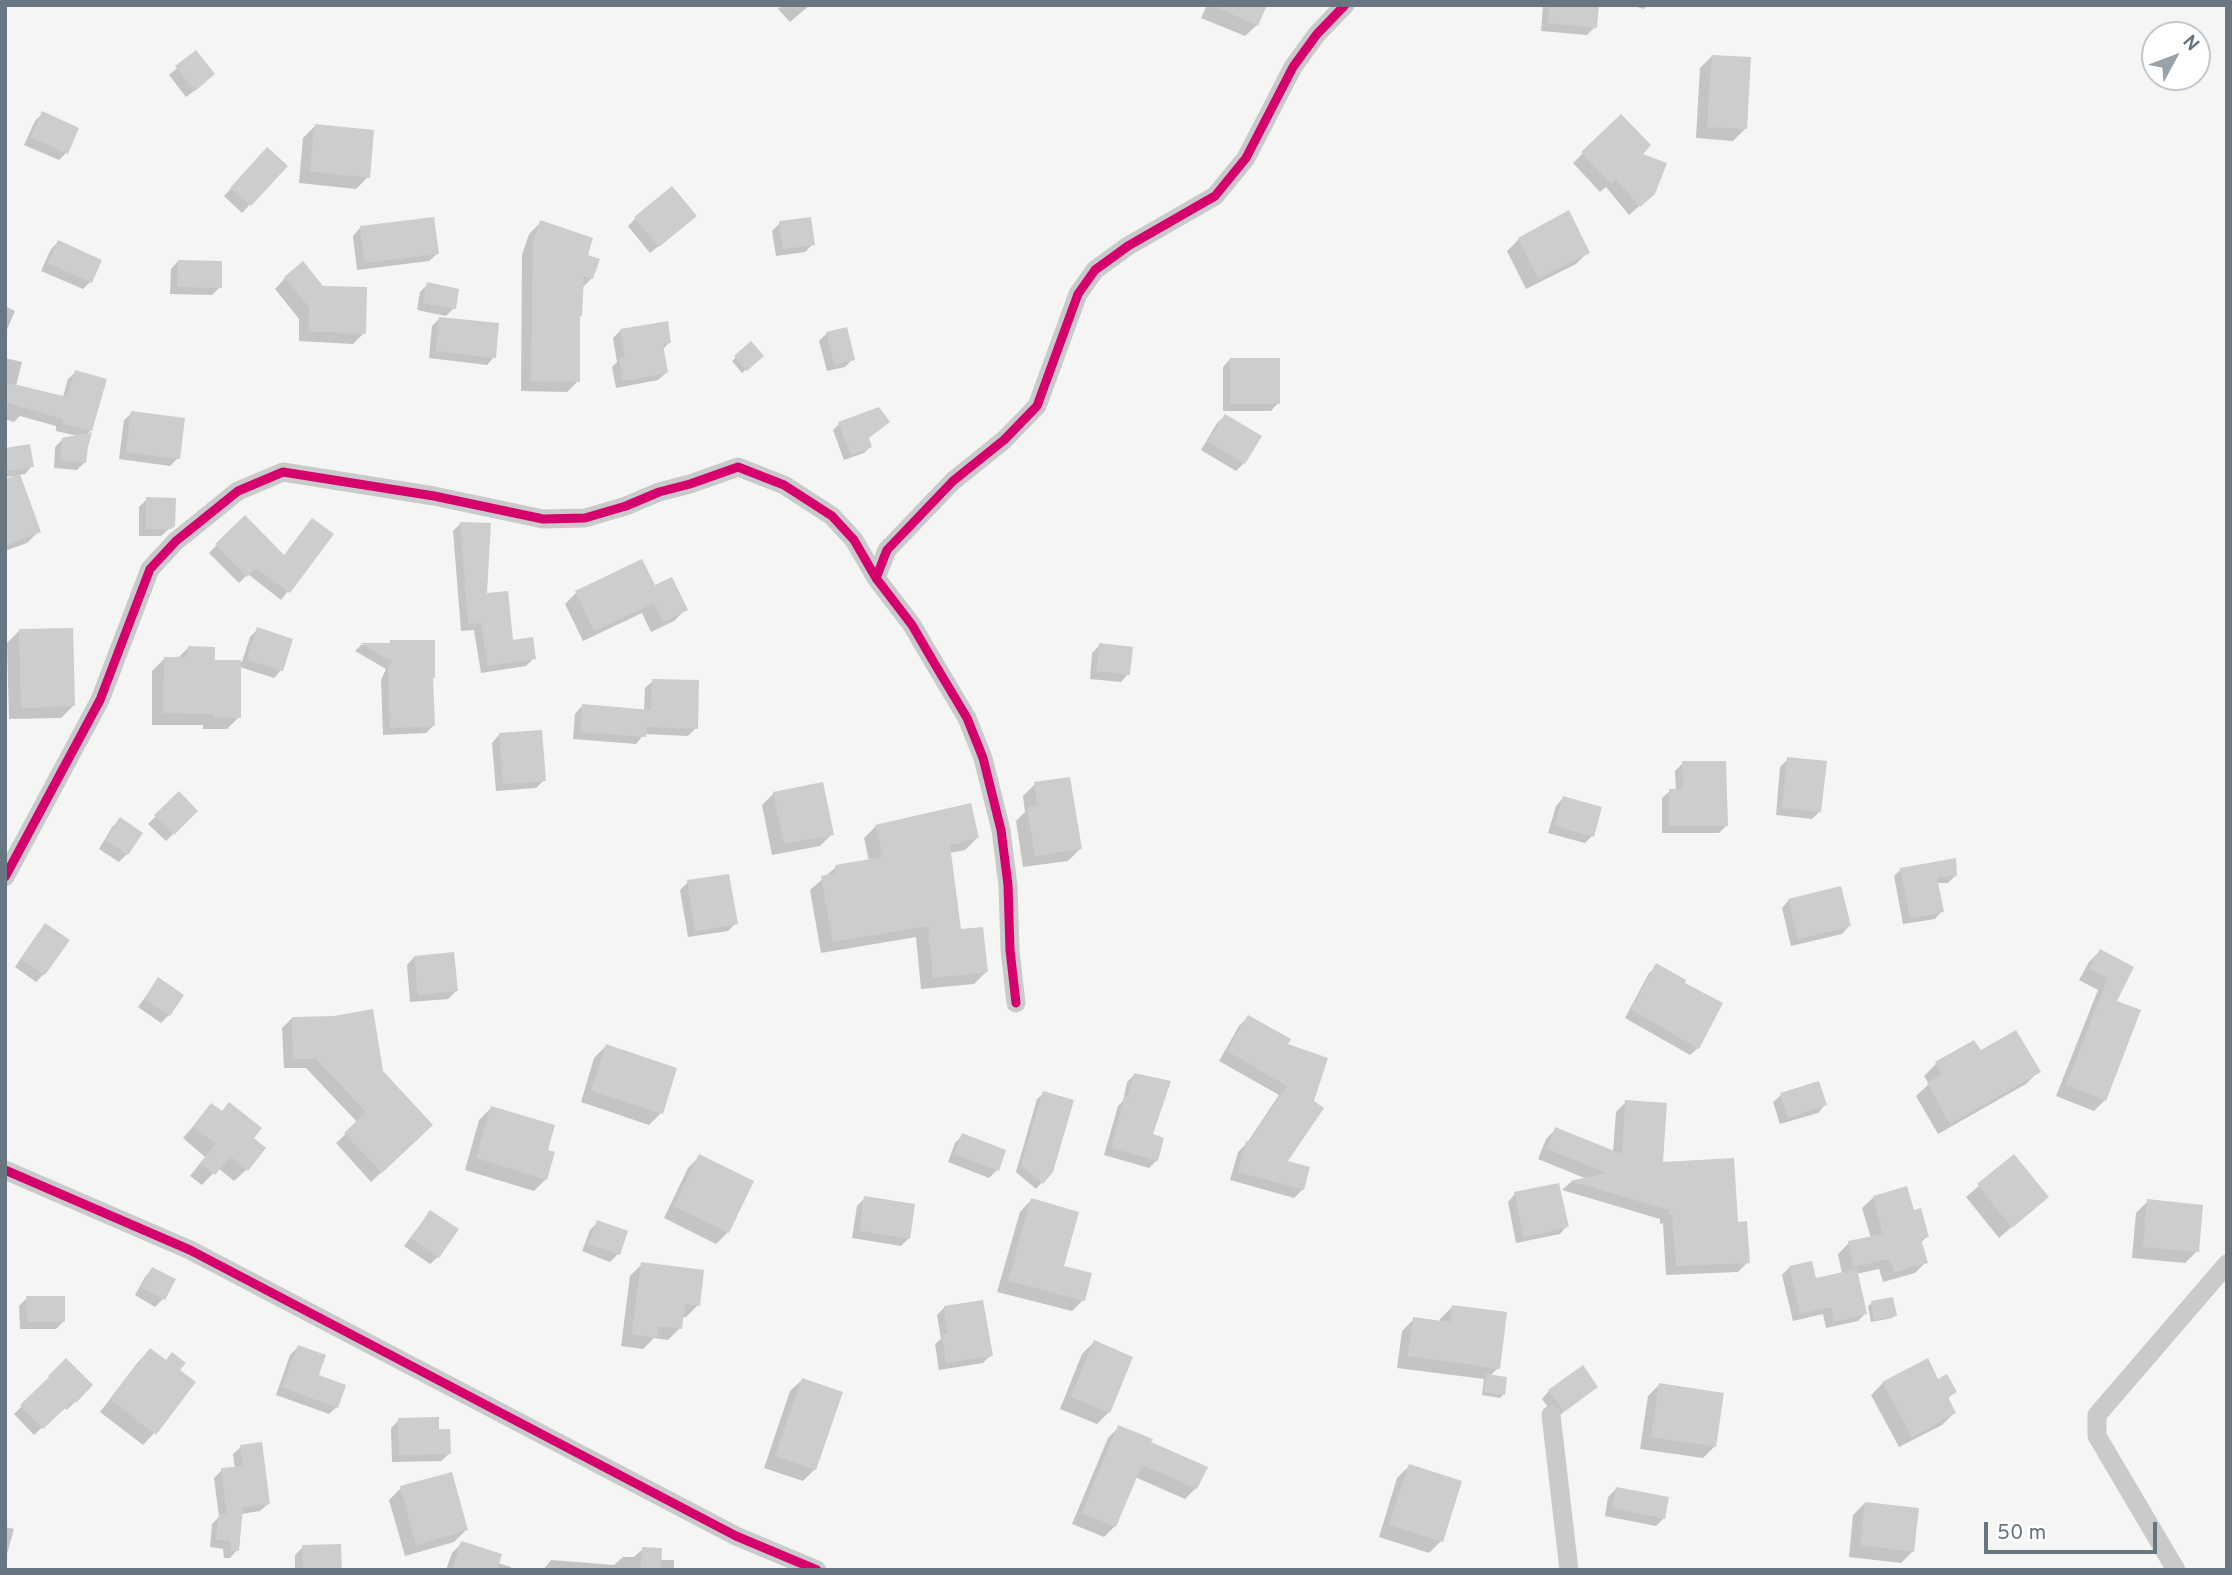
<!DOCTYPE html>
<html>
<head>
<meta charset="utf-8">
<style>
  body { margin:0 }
  #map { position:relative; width:2232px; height:1575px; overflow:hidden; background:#f5f5f4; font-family:Overpass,sans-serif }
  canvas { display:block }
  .frame { position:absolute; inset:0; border:7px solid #677681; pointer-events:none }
  .north { position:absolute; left:2141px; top:21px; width:70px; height:70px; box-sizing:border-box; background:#fff; border:2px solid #c2c8cd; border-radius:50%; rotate:49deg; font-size:19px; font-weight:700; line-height:28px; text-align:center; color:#677681 }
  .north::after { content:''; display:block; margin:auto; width:24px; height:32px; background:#99a2a9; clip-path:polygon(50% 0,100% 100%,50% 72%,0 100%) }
  .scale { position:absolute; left:1984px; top:1522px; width:173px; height:32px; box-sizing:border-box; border:4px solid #677681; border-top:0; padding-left:9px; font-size:21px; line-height:24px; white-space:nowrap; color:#677681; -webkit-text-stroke:5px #fff; paint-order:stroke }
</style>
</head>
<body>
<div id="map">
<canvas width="2232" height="1575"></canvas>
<div class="frame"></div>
<div class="north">N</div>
<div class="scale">50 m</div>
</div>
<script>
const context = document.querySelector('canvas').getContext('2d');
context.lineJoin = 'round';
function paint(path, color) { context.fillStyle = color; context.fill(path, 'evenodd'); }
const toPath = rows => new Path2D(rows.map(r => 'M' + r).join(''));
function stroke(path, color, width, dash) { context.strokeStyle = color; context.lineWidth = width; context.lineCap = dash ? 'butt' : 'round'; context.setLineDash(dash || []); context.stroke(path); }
const shadow = toPath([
  [782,5,810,5,790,22,778,9],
  [1207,5,1265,5,1257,25,1245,36,1201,18],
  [1543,5,1597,5,1595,27,1587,35,1541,31],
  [1630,5,1647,5,1644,9],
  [196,52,206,82,186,97,169,75],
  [1712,56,1745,129,1733,141,1696,138,1700,68],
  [43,113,66,153,59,160,24,145,35,121],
  [1621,116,1640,154,1643,203,1629,215,1606,187,1600,192,1573,163],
  [315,126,368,177,356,189,299,183,303,138],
  [260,157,285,166,242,213,224,196],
  [636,218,687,223,650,253,628,226],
  [541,222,586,256,592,278,581,289,578,317,578,381,567,392,521,391,522,255,529,234],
  [780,223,813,244,805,252,776,256,772,231],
  [360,228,437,254,429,261,357,270,353,236],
  [1519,239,1588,252,1576,264,1526,289,1507,251],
  [58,242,90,282,83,289,41,271,51,249],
  [178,261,220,287,212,295,170,294,171,269],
  [285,278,322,287,364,333,353,344,299,341,299,319,275,289],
  [428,284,454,308,446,316,417,310,420,292],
  [5,306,15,311,5,334],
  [440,318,494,357,487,365,429,358,432,326],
  [621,330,670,342,662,350,666,373,658,380,616,388,612,367,617,362,613,338],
  [827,333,853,359,845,367,827,371,819,341],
  [750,344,761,356,742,373,732,361],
  [5,358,22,362,16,386,63,397,68,379,76,372,91,430,86,435,85,462,77,470,54,468,55,447,63,439,78,436,56,431,56,426,20,416,14,422,5,419],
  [1230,359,1278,403,1271,411,1223,411,1223,367],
  [132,413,178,458,170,466,119,459,124,420],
  [1225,416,1260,436,1244,463,1236,471,1201,450,1217,423],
  [839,424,867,439,870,447,864,453,844,460,833,430],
  [28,446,32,466,25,474,18,475,39,531,27,543,5,551,5,481,15,478,14,476,5,477,5,450],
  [147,499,173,525,161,536,139,536,139,507],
  [245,517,283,557,332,535,281,600,248,574,239,583,209,553],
  [461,523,485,595,511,642,534,658,526,666,481,673,474,630,461,631,453,531],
  [654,588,685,610,674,621,651,632,642,613,583,641,565,604,576,593],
  [258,629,281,670,274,678,240,667,239,717,227,729,203,729,203,725,152,725,152,671,164,659,177,659,188,648,214,661,242,662,250,637],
  [19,631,73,706,61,718,9,719,7,643],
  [391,641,431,679,433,726,426,733,383,735,381,680,386,669,355,651,361,645,388,645],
  [1100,645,1128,674,1121,682,1090,679,1092,653],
  [653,681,696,728,688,736,644,734,636,744,573,739,575,714,582,706,644,711,645,688],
  [499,735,544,780,536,788,496,791,492,743],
  [1788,759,1820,811,1812,819,1776,815,1780,767],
  [1683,763,1727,825,1719,833,1662,833,1662,798,1670,791,1676,791,1675,771],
  [1035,784,1080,849,1068,861,1023,867,1016,821,1025,812,1023,796],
  [774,793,832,834,820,846,772,855,762,805],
  [179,794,196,811,166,841,148,824],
  [1563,798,1592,836,1585,843,1548,833,1556,806],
  [120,820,127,854,119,862,99,849,112,827],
  [876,826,977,838,965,850,949,853,959,931,986,972,974,984,921,989,916,937,821,953,810,890,836,867,869,861,864,838],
  [1901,869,1956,875,1948,883,1937,883,1942,911,1935,919,1903,924,1894,876],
  [688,882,736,923,728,931,688,937,680,890],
  [1789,900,1849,926,1842,934,1791,946,1782,908],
  [46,926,44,974,36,982,15,967,38,933],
  [2100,951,2132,967,2115,1002,2105,1100,2094,1111,2056,1096,2098,990,2079,980,2089,962],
  [414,957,456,991,448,999,410,1002,407,965],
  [1657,966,1698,1048,1690,1055,1625,1018,1649,973],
  [158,980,169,1015,161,1023,138,1007],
  [1248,1017,1286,1045,1326,1059,1286,1162,1303,1189,1294,1198,1230,1180,1238,1152,1247,1143,1279,1095,1219,1061,1239,1026],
  [292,1018,381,1071,421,1135,371,1182,336,1143,358,1123,306,1068,284,1068,282,1028],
  [1974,1042,1980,1053,2038,1072,2026,1084,1938,1134,1916,1096,1929,1084,1924,1076,1936,1064],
  [606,1046,661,1113,649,1125,581,1102,594,1058],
  [1135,1074,1157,1160,1149,1168,1104,1155,1118,1106,1123,1101,1127,1082],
  [1044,1093,1042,1182,1036,1189,1016,1172,1037,1099],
  [1781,1095,1825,1105,1818,1113,1780,1124,1773,1102],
  [1626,1102,1661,1163,1736,1224,1748,1262,1738,1272,1666,1275,1663,1223,1660,1224,1660,1219,1562,1190,1571,1182,1587,1179,1538,1159,1546,1139,1556,1129,1613,1153,1616,1112],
  [212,1105,252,1139,246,1170,234,1181,218,1168,202,1185,190,1176,205,1157,183,1138],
  [491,1108,545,1151,546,1179,534,1191,465,1170,479,1120],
  [963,1135,997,1170,989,1178,948,1162,955,1143],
  [700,1156,728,1232,716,1244,664,1218,688,1168],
  [2013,1157,2046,1197,1999,1238,1966,1197],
  [1515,1194,1567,1226,1560,1234,1516,1243,1508,1202],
  [1874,1197,1913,1213,1927,1236,1921,1243,1926,1262,1915,1273,1883,1282,1879,1269,1856,1274,1865,1314,1858,1321,1826,1328,1823,1314,1793,1321,1782,1275,1790,1267,1815,1280,1842,1274,1838,1254,1849,1243,1871,1238,1862,1208],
  [865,1198,909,1238,901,1246,852,1238,857,1206],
  [1031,1200,1062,1267,1083,1300,1072,1311,997,1292,1020,1212],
  [2148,1201,2197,1251,2185,1263,2132,1258,2136,1213],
  [430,1212,438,1257,430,1264,404,1246],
  [598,1222,626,1232,618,1254,610,1262,582,1251,590,1230],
  [642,1264,698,1305,686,1317,682,1317,680,1328,668,1340,654,1338,643,1349,621,1346,630,1276],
  [152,1269,163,1299,155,1307,135,1295,145,1277],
  [27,1298,64,1321,56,1329,20,1329,19,1306],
  [1872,1303,1895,1315,1892,1318,1871,1322,1868,1306],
  [945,1307,991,1355,983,1363,939,1370,935,1344,941,1339,937,1315],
  [1452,1307,1498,1368,1490,1376,1503,1395,1500,1398,1482,1395,1484,1379,1397,1368,1402,1331,1414,1319,1440,1323,1440,1319],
  [1094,1342,1109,1412,1097,1424,1060,1409,1082,1354],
  [298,1347,337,1407,329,1414,276,1395,290,1355],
  [150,1350,154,1433,143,1445,100,1412,138,1362],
  [802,1380,815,1469,803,1481,764,1468,790,1391],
  [1938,1381,1955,1392,1947,1399,1954,1413,1942,1425,1899,1447,1871,1395,1883,1383],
  [1660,1384,1715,1446,1703,1458,1640,1449,1648,1396],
  [91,1385,67,1410,64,1407,34,1435,14,1414,43,1386],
  [1596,1387,1556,1418,1542,1399,1549,1391],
  [399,1420,438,1431,449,1454,441,1461,392,1462,391,1428],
  [1119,1427,1149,1443,1196,1488,1185,1499,1135,1477,1115,1526,1104,1537,1072,1524,1108,1438],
  [241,1447,268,1504,260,1511,241,1514,237,1550,230,1558,224,1558,223,1549,210,1547,212,1524,219,1517,214,1478,222,1470,235,1469,233,1454],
  [1409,1466,1441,1541,1429,1553,1379,1537,1397,1478],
  [401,1488,466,1530,454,1542,405,1556,389,1500],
  [1616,1489,1664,1518,1656,1526,1605,1516,1608,1497],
  [1865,1503,1913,1551,1901,1563,1849,1557,1853,1515],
  [5,1527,14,1529,5,1561],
  [462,1543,498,1563,511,1567,510,1570,446,1570,452,1553],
  [303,1547,340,1570,295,1570,295,1555],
  [643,1549,660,1560,674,1560,674,1570,543,1570,551,1560,614,1565,623,1557,634,1557]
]);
const building = toPath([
  [1212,5,1267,5,1258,26],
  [1550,5,1599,5,1597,28,1548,23],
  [196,50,215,74,195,91,175,66],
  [1712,55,1751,57,1747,129,1707,127],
  [42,111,79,128,68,154,31,137],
  [1621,114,1651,145,1643,154,1667,163,1655,194,1640,207,1616,179,1611,184,1581,152],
  [315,124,374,130,370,178,310,171],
  [267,147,288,166,251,206,230,188],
  [672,186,697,216,659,247,634,217],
  [1569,210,1590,253,1538,278,1518,238],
  [434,217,439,254,364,263,360,226],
  [811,217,815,245,783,249,779,221],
  [540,220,593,238,588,255,600,259,593,279,584,276,582,316,580,316,580,382,531,381,533,242],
  [58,240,102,260,92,283,48,263],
  [178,260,222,261,222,288,177,287],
  [303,261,323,286,367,287,366,334,309,331,309,307,284,277],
  [427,282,459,289,456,309,423,303],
  [439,317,499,323,496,358,436,351],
  [668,321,671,343,663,344,668,373,623,381,619,358,625,357,620,329],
  [847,327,855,360,834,365,826,332],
  [751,341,764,356,747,371,734,356],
  [1230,358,1280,358,1280,404,1230,404],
  [75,370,107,379,92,431,63,424,63,419,5,402,5,382,67,397],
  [879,407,890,422,869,438,872,447,851,455,838,422],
  [131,411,185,418,180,459,126,452],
  [1225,414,1262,436,1245,464,1208,442],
  [92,432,88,447,86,463,60,460,62,438],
  [30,444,34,467,8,471,5,448],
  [20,474,41,532,5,545,5,479],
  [146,497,176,498,175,526,171,529,146,529],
  [245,515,284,555,312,518,334,534,290,593,256,568,247,577,215,544],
  [460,522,491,523,487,593,508,591,513,640,533,637,536,659,488,666,481,623,468,624],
  [642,559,655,585,672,577,688,610,663,622,654,603,594,631,575,591],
  [257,627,293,639,283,671,247,660],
  [73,628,75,706,21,708,19,629],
  [390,640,435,640,435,678,433,678,435,726,390,728,388,671,392,661,360,643,390,643],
  [1099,643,1133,647,1130,675,1097,671],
  [188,646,215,647,215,660,241,660,241,718,214,717,214,714,163,713,164,657,187,657],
  [652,679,699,680,698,729,647,727,646,737,580,732,582,704,651,710],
  [542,730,546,781,503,784,499,733],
  [1787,757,1827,761,1821,812,1782,808],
  [1682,761,1726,761,1728,826,1669,826,1669,789,1683,789],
  [1070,777,1082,849,1035,856,1027,807,1037,806,1034,782],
  [823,782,834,835,784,844,773,792],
  [179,791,198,811,174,835,154,815],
  [1563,796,1602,807,1594,837,1555,826],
  [971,803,979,838,950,845,961,929,983,927,988,972,933,978,928,926,833,942,821,876,836,873,835,865,883,857,875,825],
  [120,817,143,833,128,855,105,840],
  [1956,858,1957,876,1937,877,1944,912,1910,918,1900,868],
  [729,874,738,924,695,931,687,880],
  [1841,886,1851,926,1798,939,1788,899],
  [45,923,70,940,45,975,21,959],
  [2100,949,2134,967,2117,1001,2141,1010,2106,1101,2066,1085,2108,978,2089,969],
  [454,952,458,991,418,995,414,956],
  [1656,963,1686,980,1685,983,1723,1003,1699,1049,1631,1010],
  [158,977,184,995,170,1016,144,999],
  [373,1009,383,1071,433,1125,382,1173,344,1133,366,1112,316,1059,293,1059,292,1017,334,1016],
  [1248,1015,1291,1039,1288,1044,1328,1058,1314,1101,1324,1108,1288,1161,1310,1167,1304,1190,1238,1172,1246,1141,1249,1142,1287,1086,1227,1051],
  [2016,1030,2041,1072,1950,1124,1927,1083,1942,1074,1935,1062,1974,1040,1981,1050],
  [606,1044,677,1068,663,1114,591,1091],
  [1134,1073,1171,1081,1153,1134,1164,1138,1158,1161,1111,1148,1125,1096,1128,1097],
  [1819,1081,1827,1105,1788,1118,1780,1093],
  [1043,1091,1074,1100,1053,1172,1043,1184,1021,1165],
  [1625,1100,1667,1103,1663,1162,1734,1158,1738,1222,1747,1221,1750,1263,1676,1266,1672,1215,1669,1215,1669,1210,1570,1181,1606,1173,1547,1149,1555,1127,1622,1154],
  [229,1102,262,1128,254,1138,266,1148,248,1171,230,1156,215,1175,200,1163,216,1144,193,1126,211,1103,222,1111],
  [491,1106,555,1125,548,1150,555,1152,547,1180,476,1158],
  [962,1133,1006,1150,999,1171,954,1154],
  [699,1154,754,1181,729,1233,674,1206],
  [2014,1154,2049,1197,2012,1228,1977,1184],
  [1559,1183,1569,1227,1524,1237,1514,1192],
  [1907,1186,1914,1210,1921,1208,1929,1237,1921,1239,1928,1263,1894,1272,1890,1259,1853,1267,1848,1241,1883,1234,1873,1196],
  [864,1196,915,1204,910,1239,859,1231],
  [1031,1198,1079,1212,1064,1266,1092,1273,1085,1301,1008,1281],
  [2147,1199,2203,1205,2199,1252,2143,1247],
  [430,1210,459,1229,439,1258,411,1238],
  [597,1220,628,1231,620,1255,588,1244],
  [1812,1261,1816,1278,1857,1269,1867,1314,1834,1322,1831,1307,1800,1314,1789,1266],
  [641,1262,704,1270,700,1306,685,1304,682,1329,658,1326,657,1338,632,1334],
  [152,1267,176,1279,165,1300,141,1287],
  [26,1296,65,1296,65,1322,27,1322],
  [1893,1297,1897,1316,1874,1320,1871,1301],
  [983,1300,993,1356,946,1363,942,1335,948,1334,944,1306],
  [1452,1305,1507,1312,1500,1369,1408,1356,1413,1317,1450,1322],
  [1094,1340,1133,1357,1110,1413,1071,1397],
  [298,1345,326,1355,319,1375,346,1385,338,1408,282,1387],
  [150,1348,166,1360,172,1352,186,1363,180,1370,196,1382,156,1435,110,1399],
  [66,1358,93,1385,76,1403,73,1401,43,1429,20,1405,49,1377,48,1376],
  [1928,1358,1938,1379,1947,1374,1957,1392,1948,1397,1956,1413,1912,1437,1882,1382],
  [1583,1365,1598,1387,1564,1412,1548,1390],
  [1486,1374,1507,1377,1505,1395,1484,1392],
  [802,1378,843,1392,816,1470,775,1456],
  [1659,1383,1724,1393,1716,1447,1651,1437],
  [439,1417,439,1429,450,1429,451,1454,399,1455,398,1418],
  [1118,1425,1153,1439,1151,1442,1208,1467,1197,1489,1142,1465,1116,1527,1082,1513],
  [262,1442,270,1504,243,1507,239,1551,231,1551,230,1541,216,1540,219,1514,227,1515,221,1468,243,1466,240,1445],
  [1409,1464,1462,1481,1443,1542,1389,1525],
  [452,1472,468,1530,416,1545,400,1486],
  [1616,1487,1669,1497,1665,1519,1612,1508],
  [1865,1502,1919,1508,1914,1552,1860,1545],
  [461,1541,502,1554,497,1570,452,1570],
  [341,1544,342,1570,303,1570,302,1545],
  [642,1547,662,1548,661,1570,641,1570]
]);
const minor = toPath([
  [5,877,100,700,150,569,176,541,238,491,283,472,434,496,543,519,585,518,626,506,659,492,690,484,738,467,784,485,832,516,854,540,876,578],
  [1016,1003,1010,950,1008,885,1001,830,983,758,967,718,933,661,912,625,876,578,887,550,953,481,1004,440,1037,406,1078,294,1095,270,1128,246,1215,196,1246,158,1293,67,1317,34,1345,5],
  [5,1170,190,1250,736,1536,817,1570],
  [1551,1415,1569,1570],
  [2176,1570,2097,1436,2097,1415,2227,1264]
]);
const cycleway = toPath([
  [5,877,100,700,150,569,176,541,238,491,283,472,434,496,543,519,585,518,626,506,659,492,690,484,738,467,784,485,832,516,854,540,876,578],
  [1016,1003,1010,950,1008,885,1001,830,983,758,967,718,933,661,912,625,876,578,887,550,953,481,1004,440,1037,406,1078,294,1095,270,1128,246,1215,196,1246,158,1293,67,1317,34,1345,5],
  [5,1170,190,1250,736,1536,817,1570]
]);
paint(shadow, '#0003');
paint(building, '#cccdce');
stroke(minor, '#c9cacb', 19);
stroke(cycleway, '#d6006c', 9);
</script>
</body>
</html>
